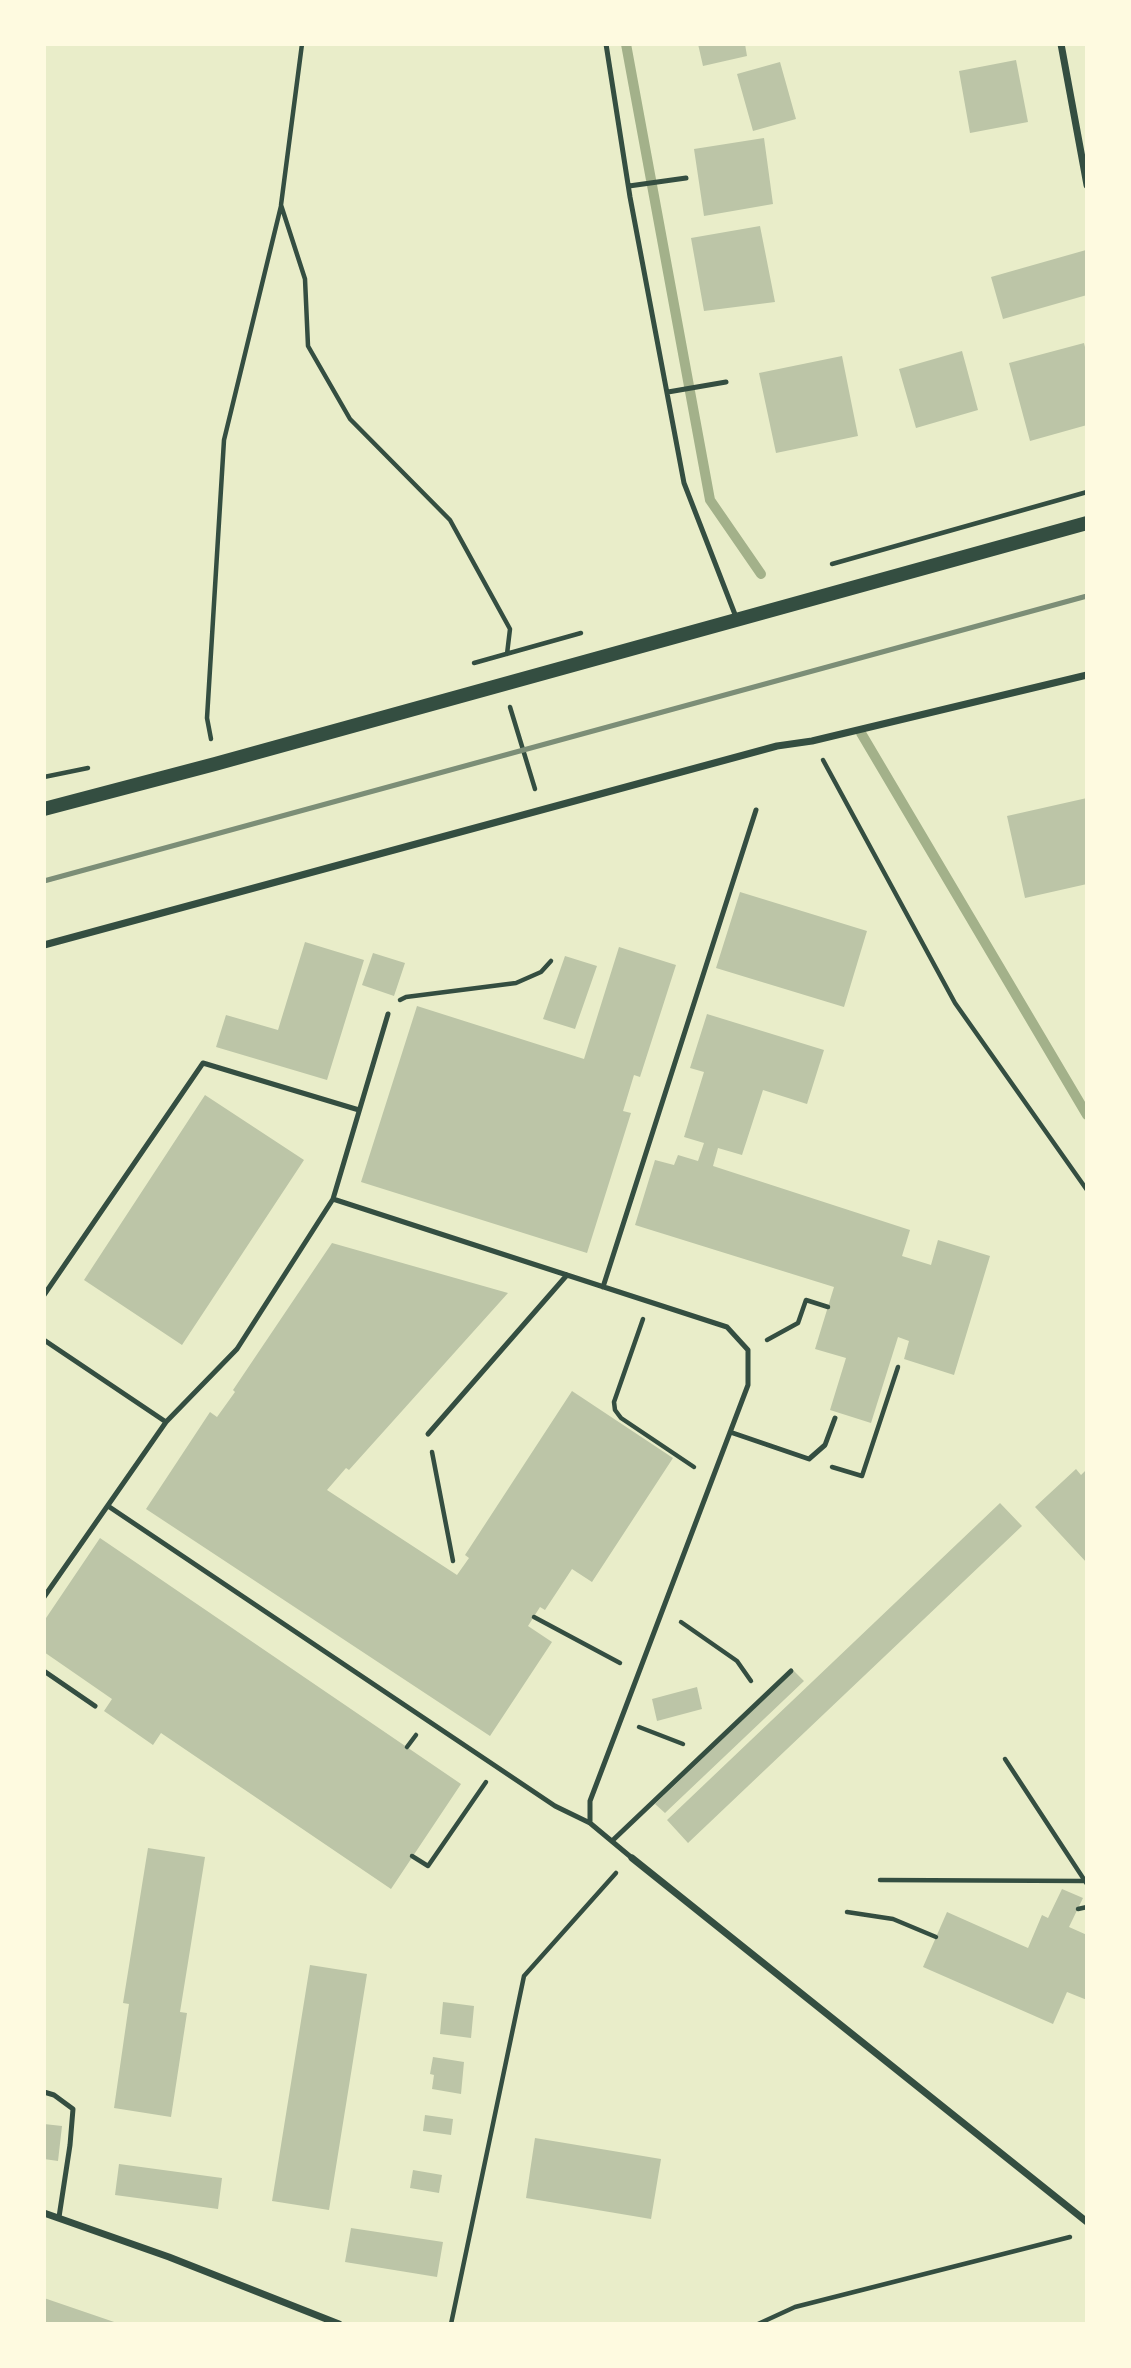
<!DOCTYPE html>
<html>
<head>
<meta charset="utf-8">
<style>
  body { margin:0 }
  #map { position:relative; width:1131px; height:2368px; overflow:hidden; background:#e9edc9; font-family:Figtree,sans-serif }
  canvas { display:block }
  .frame { position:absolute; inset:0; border:46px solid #fefae0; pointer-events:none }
</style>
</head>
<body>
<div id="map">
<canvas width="1131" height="2368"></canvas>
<div class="frame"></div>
</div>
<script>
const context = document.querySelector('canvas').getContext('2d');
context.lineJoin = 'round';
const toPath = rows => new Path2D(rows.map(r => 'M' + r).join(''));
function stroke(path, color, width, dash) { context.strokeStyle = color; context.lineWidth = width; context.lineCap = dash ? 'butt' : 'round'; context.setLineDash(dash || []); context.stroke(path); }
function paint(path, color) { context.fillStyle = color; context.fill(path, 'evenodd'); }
const stream = toPath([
  [626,44,710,500,761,574],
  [861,733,1087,1115]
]);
const building = toPath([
  [698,44,745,44,747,56,703,66],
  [1016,60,1028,122,970,133,959,71],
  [780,62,796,119,753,131,737,74],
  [764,138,773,204,704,216,694,149],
  [760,226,775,302,704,311,691,238],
  [1086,250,1087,295,1003,319,991,277],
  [1084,343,1087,355,1087,425,1030,441,1009,363],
  [962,351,978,410,916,428,899,369],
  [842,356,858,436,776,453,759,373],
  [1087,798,1087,884,1025,898,1007,816],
  [740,892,867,931,844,1007,716,968],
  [305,942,364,960,327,1080,216,1047,226,1015,278,1030],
  [619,947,676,965,640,1077,634,1075,623,1111,631,1113,587,1253,361,1182,417,1006,584,1059],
  [373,953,405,963,394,996,362,985],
  [565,956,597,966,575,1029,543,1019],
  [707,1014,824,1050,807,1104,763,1090,742,1155,718,1148,713,1166,910,1230,902,1256,931,1265,938,1240,990,1256,954,1375,904,1359,909,1341,898,1337,871,1423,830,1410,846,1358,815,1349,834,1287,635,1225,655,1160,674,1165,678,1155,698,1161,704,1143,684,1137,704,1072,690,1068],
  [205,1095,304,1160,182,1345,84,1280],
  [332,1243,508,1293,349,1470,346,1468,327,1490,457,1575,469,1558,465,1555,572,1391,673,1458,592,1582,572,1569,545,1610,540,1607,528,1626,552,1642,490,1736,146,1509,210,1412,217,1417,235,1392,233,1390],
  [1076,1469,1081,1475,1087,1469,1087,1563,1035,1507],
  [1000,1503,1022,1526,688,1843,667,1820],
  [100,1538,461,1784,391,1889,161,1733,153,1745,104,1711,112,1699,44,1652,44,1621],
  [794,1671,804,1681,665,1813,655,1804],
  [697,1687,702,1709,657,1721,652,1699],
  [148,1848,205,1857,180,2012,187,2013,171,2117,114,2108,129,2004,123,2003],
  [1062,1889,1083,1898,1069,1927,1087,1935,1087,2000,1067,1992,1053,2024,923,1967,947,1912,1028,1948,1042,1915,1048,1918],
  [310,1965,367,1974,329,2210,272,2201],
  [443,2002,474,2006,471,2038,440,2034],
  [433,2057,464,2062,461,2094,432,2089,434,2075,430,2074],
  [425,2115,453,2119,451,2135,423,2131],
  [44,2124,62,2126,58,2161,44,2159],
  [535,2138,661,2159,651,2219,526,2198],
  [119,2164,222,2178,218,2209,115,2195],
  [413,2170,442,2175,439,2193,410,2188],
  [351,2228,443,2242,437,2277,345,2262],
  [44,2298,120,2324,44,2324]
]);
const path = toPath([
  [302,44,281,205,305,279,308,346,350,419,450,520,510,629,507,654],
  [832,564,1087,492],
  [474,663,581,633],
  [510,707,535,789],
  [211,739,207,718,224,440,281,206],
  [823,760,955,1003,1087,1190],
  [44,777,88,768],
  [400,1000,406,997,516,983,541,972,551,961],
  [643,1319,614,1402,615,1410,621,1418,694,1467],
  [767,1340,798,1323,806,1300,828,1307],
  [432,1452,453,1561],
  [832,1467,862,1476,898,1367],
  [534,1617,620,1663],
  [681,1622,737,1661,751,1681],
  [639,1727,683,1744],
  [407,1747,416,1735],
  [1005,1759,1087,1884],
  [412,1856,428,1866,486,1782],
  [880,1880,1085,1881],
  [1078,1909,1087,1907],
  [847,1912,893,1919,936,1937],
  [451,2324,524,1976,616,1873],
  [758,2324,795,2307,1070,2237]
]);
const service = toPath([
  [606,44,630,197,684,483,736,617],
  [629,186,686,178],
  [668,392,726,382],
  [333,1199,388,1014],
  [603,1287,756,810],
  [44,1295,203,1063,359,1110],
  [44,1340,166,1422],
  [730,1432,809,1459,825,1445,835,1418],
  [428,1434,567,1275],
  [108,1506,555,1806,590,1823],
  [44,1597,166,1422,237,1349,333,1199,727,1327,748,1350,748,1385,590,1801,590,1823,632,1858],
  [44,1671,95,1706],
  [612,1841,791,1671],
  [44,2092,54,2095,73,2109,70,2145,59,2217]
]);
const minor = toPath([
  [1061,44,1087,185],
  [44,945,777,746,812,741,1087,675],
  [632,1858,1087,2222],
  [44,2213,169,2257,339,2324]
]);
const secondary = toPath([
  [44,809,215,764,1087,523]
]);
const rail = toPath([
  [44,881,1087,596]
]);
stroke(stream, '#a3b18a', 10);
paint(building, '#bcc5a7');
stroke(path, '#344e41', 4.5);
stroke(service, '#344e41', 5);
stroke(minor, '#344e41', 7);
stroke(secondary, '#344e41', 14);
stroke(rail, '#7c8e77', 5);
</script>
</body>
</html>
